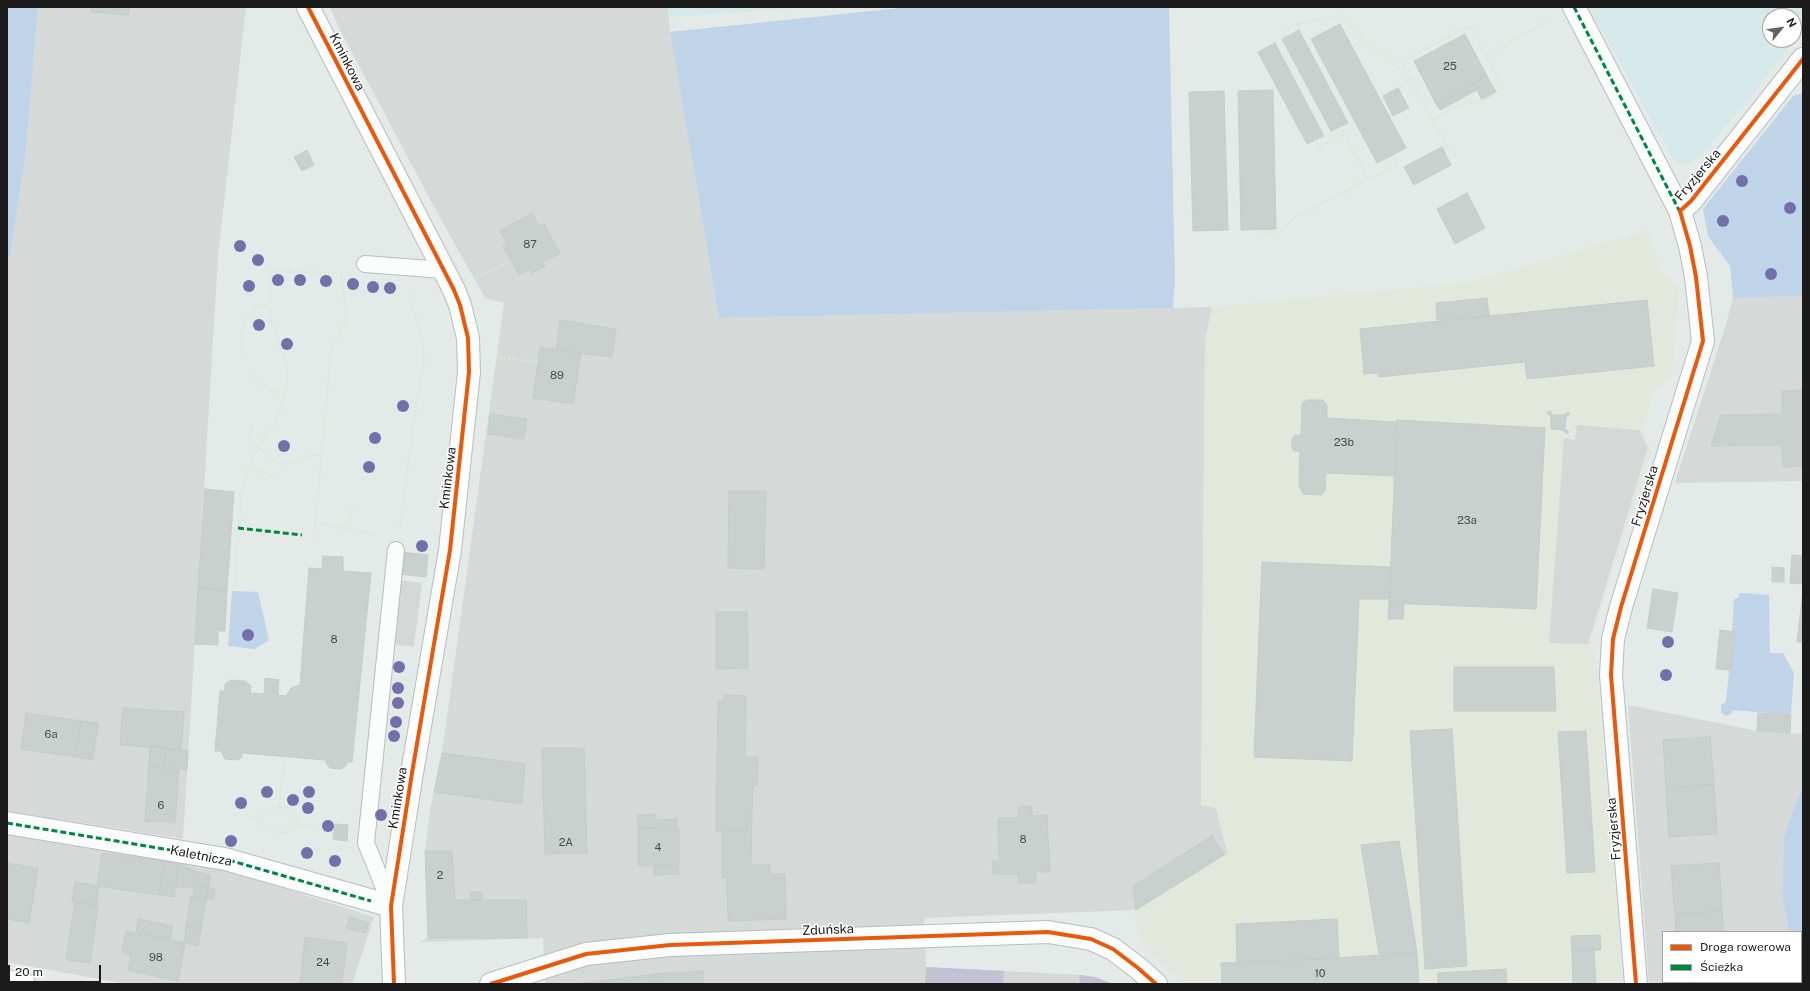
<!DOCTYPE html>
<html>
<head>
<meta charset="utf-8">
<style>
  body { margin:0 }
  #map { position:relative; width:1810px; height:991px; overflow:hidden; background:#e3eae8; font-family:"Public Sans",sans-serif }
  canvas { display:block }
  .frame { position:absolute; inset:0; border:8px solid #1b1b1b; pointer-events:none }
  .legend { position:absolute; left:1662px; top:931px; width:140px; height:52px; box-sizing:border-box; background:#fff; border:1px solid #a4a4a4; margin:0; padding:5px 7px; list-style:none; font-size:12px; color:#1b1b1b }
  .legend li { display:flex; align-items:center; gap:8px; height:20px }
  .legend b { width:20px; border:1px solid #a4a4a4 }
  .north { position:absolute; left:1762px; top:8px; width:40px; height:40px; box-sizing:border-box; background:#fff; border:1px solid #a4a4a4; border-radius:50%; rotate:61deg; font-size:11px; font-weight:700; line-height:16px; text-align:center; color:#1b1b1b }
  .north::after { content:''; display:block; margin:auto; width:14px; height:18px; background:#616363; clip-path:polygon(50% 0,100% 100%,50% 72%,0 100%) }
  .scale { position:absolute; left:8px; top:965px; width:93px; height:18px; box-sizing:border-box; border:2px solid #1b1b1b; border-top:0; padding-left:5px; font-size:12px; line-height:14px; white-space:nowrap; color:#1b1b1b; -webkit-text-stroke:3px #fff; paint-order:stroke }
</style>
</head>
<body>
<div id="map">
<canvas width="1810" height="991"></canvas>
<div class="frame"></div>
<ul class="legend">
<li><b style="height:5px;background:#e8590c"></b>Droga rowerowa</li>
<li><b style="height:5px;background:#00873e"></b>Ścieżka</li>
</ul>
<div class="north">N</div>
<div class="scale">20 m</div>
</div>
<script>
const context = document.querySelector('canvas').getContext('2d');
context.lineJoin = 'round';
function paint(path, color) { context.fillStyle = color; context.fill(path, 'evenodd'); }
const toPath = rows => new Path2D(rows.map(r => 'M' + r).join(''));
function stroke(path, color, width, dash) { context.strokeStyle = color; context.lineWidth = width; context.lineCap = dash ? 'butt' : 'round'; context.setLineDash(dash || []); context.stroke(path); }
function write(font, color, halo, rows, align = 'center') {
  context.font = font + ' "Public Sans",sans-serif'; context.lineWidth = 3; context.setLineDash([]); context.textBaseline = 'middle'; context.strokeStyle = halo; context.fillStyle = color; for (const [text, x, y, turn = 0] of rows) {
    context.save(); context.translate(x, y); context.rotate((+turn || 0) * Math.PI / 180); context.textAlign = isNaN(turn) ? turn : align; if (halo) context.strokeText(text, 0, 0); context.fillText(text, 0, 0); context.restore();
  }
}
const residential = toPath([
  [38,7,246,7,218,256,183,839,7,811,7,256,10,256,26,152],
  [330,7,668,7,670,32,719,318,1212,307,1205,342,1201,805,1216,808,1228,855,1224,855,1136,910,924,918,926,967,925,984,545,984,543,938,419,942,428,938,425,851,430,810,442,753,504,303,485,298,475,280,438,214,339,28],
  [1803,296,1803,481,1675,483,1726,324,1733,298],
  [1628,705,1757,731,1803,734,1803,785,1784,836,1782,895,1789,932,1663,932,1663,982,1689,982,1679,984,1649,984],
  [7,834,40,839,68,845,213,866,374,917,352,984,126,984,7,962]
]);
const industrial = toPath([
  [1649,230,1659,269,1679,286,1672,375,1653,394,1642,430,1652,449,1591,640,1596,657,1623,984,1183,984,1143,945,1133,910,1136,910,1224,855,1228,855,1216,808,1201,805,1205,342,1212,307,1470,282]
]);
const religious = toPath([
  [1577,425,1639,430,1648,447,1588,644,1549,643,1564,438,1575,440],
  [399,580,422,583,414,647,391,644],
  [926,967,1079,975,1095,977,1113,984,925,984]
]);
const farmland = toPath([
  [668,7,807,7,669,17],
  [1594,7,1803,7,1803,24,1794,38,1794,16,1770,16,1770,40,1793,40,1779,61,1706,150,1689,164,1676,164,1590,9]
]);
const grass = toPath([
  [7,7,38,7,26,152,10,256,7,256],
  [910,7,1169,7,1175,280,1173,308,719,318,670,32],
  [1803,93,1803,296,1733,298,1730,266,1708,236,1703,209,1793,96],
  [232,591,258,592,269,640,255,649,228,646],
  [1740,593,1769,595,1770,653,1783,653,1794,673,1791,715,1733,710,1731,714,1725,716,1721,712,1721,705,1726,702,1729,670,1731,670,1735,632,1732,631,1734,599,1738,598],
  [1803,785,1803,961,1801,961,1801,932,1789,932,1782,895,1784,836]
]);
const cemetery = toPath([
  [926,967,1004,971,1003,984,925,984],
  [1079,975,1095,977,1113,984,1080,984]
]);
const building = toPath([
  [91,7,129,7,128,15,91,12,91,7],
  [1340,24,1406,148,1377,163,1311,39,1340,24],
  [1299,30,1348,123,1331,131,1282,39,1299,30],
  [1465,34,1487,76,1436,104,1414,61,1465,34],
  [1275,43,1324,136,1307,144,1258,52,1275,43],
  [1487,76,1496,92,1482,100,1477,90,1440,110,1436,104,1487,76],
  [1398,88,1409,108,1393,116,1383,96,1398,88],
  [1273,90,1276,229,1241,230,1238,91,1273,90],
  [1224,91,1228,230,1193,231,1189,92,1224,91],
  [1442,147,1451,165,1414,185,1404,167,1442,147],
  [307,150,314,165,302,171,294,157,307,150],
  [1467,193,1485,228,1455,244,1437,209,1467,193],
  [532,213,539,226,544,224,560,253,543,262,545,266,532,273,529,269,519,275,503,246,507,244,500,231,532,213],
  [1487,298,1489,316,1437,320,1436,303,1487,298],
  [1647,300,1654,366,1527,379,1525,362,1379,377,1378,373,1364,374,1360,329,1647,300],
  [560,320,616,329,612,357,556,350,560,320],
  [540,347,581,353,573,404,533,398,540,347],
  [1803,390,1803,466,1783,467,1782,445,1711,446,1721,415,1782,414,1782,391,1803,390],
  [1307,400,1323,400,1327,405,1327,418,1397,422,1395,476,1326,473,1325,491,1321,495,1303,494,1299,485,1300,451,1294,451,1292,448,1292,438,1295,435,1301,435,1302,403,1307,400],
  [1550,411,1553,415,1564,415,1568,412,1570,414,1566,417,1565,428,1569,432,1567,434,1563,430,1551,429,1551,417,1547,413,1550,411],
  [490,414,527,419,524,439,488,434,490,414],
  [1397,420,1545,428,1536,609,1389,603,1397,420],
  [205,489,234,492,227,590,198,588,205,489],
  [729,491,766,491,764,569,728,568,729,491],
  [402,552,428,555,426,577,399,574,402,552],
  [1792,555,1803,556,1803,584,1790,583,1792,555],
  [323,556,343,557,343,571,371,573,352,762,347,762,346,766,341,769,330,768,326,763,326,760,242,753,242,757,238,760,225,759,221,751,215,751,220,691,225,691,225,684,231,680,245,681,251,686,250,693,264,694,265,678,279,680,278,695,286,696,291,688,300,685,309,568,322,569,323,556],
  [1262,562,1391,567,1389,599,1359,599,1352,761,1254,757,1262,562],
  [1772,567,1784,568,1784,582,1772,582,1772,567],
  [198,588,227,590,225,631,218,631,218,645,195,644,198,588],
  [1653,589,1678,593,1672,632,1647,628,1653,589],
  [1802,599,1803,599,1803,642,1797,642,1802,599],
  [1389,603,1404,604,1403,619,1388,619,1389,603],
  [716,612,747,612,748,668,716,669,716,612],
  [1720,630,1735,632,1731,670,1716,669,1720,630],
  [1454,667,1554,667,1556,711,1454,711,1454,667],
  [724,695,746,696,745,757,758,757,757,785,753,785,752,811,748,812,747,831,716,831,718,701,724,702,724,695],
  [123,708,184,712,181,749,120,745,123,708],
  [26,713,81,721,76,757,21,749,26,713],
  [1758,713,1791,715,1790,733,1757,731,1758,713],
  [81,721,98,723,93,760,76,757,81,721],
  [1452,729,1467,966,1425,969,1410,731,1452,729],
  [1586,731,1595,872,1567,873,1558,732,1586,731],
  [1710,737,1714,785,1666,788,1663,740,1710,737],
  [150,746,166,747,164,768,149,766,150,746],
  [542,748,584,748,587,853,545,854,542,748],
  [166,749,188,751,187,769,164,768,166,749],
  [442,753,525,764,522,804,434,792,442,753],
  [149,766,179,769,175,822,145,821,149,766],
  [1714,785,1717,834,1669,837,1666,788,1714,785],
  [1032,806,1032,816,1047,815,1050,872,1035,872,1036,883,1019,883,1018,874,993,874,992,861,999,861,998,818,1019,818,1018,807,1032,806],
  [752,811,751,865,770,865,770,874,785,874,786,919,728,921,727,877,722,878,722,832,747,831,748,812,752,811],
  [656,814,656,820,677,819,677,827,638,828,637,815,656,814],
  [335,824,348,825,347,841,333,839,335,824],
  [677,827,677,829,679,829,679,865,638,866,638,828,677,827],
  [1212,836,1224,855,1136,910,1133,886,1212,836],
  [1399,841,1417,953,1379,954,1361,845,1399,841],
  [425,851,452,851,455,900,526,900,527,938,428,938,425,851],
  [102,853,164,861,159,895,97,886,102,853],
  [164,861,179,864,174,897,159,895,164,861],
  [7,863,38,868,29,923,7,919,7,863],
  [1719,863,1722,911,1675,915,1671,866,1719,863],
  [179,864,195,871,193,887,176,887,179,864],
  [655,866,678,866,679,874,654,875,655,866],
  [195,871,210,875,208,887,193,887,195,871],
  [75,882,99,886,96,905,72,901,75,882],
  [194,887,208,887,206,901,193,897,194,887],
  [208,887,215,889,213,900,206,899,208,887],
  [471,892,482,892,482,900,471,900,471,892],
  [191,896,206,901,201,929,186,927,191,896],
  [75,902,98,906,90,963,66,960,75,902],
  [1722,911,1724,932,1676,932,1675,915,1722,911],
  [350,917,369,923,366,933,346,928,350,917],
  [138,919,173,926,170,939,136,933,138,919],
  [1337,919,1339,957,1237,963,1236,924,1337,919],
  [186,927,201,929,198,946,185,943,186,927],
  [126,931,185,943,178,981,128,970,131,955,122,953,126,931],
  [1600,935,1601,950,1572,951,1571,936,1600,935],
  [305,937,347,943,342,984,300,984,305,937],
  [1594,950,1596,984,1573,984,1572,951,1594,950],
  [1417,953,1419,984,1222,984,1221,963,1284,961,1417,953],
  [1506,969,1507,984,1438,984,1438,973,1506,969],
  [703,971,703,984,656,984,656,974,703,971],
  [656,974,656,984,594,984,594,982,656,974],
  [594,982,594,984,577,984,594,982]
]);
const path = toPath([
  [1290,35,1287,29,1297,24,1339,16,1399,69,1404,66,1447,148,1452,145],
  [1486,55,1550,20],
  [1404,66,1403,61,1462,29,1470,28,1504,89,1478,103,1464,103,1432,120],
  [1401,88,1405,80,1410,78],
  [1340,127,1369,180],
  [1315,140,1319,147,1344,133],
  [1260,230,1259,233,1279,232,1295,217,1397,165,1392,155],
  [477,278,508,262],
  [241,353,243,321,254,308,262,305,268,305],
  [496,357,537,362],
  [252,374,266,387,285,394],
  [251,425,250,436,252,442,277,463,290,464,312,455,322,454],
  [249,466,277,479],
  [315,522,378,535],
  [400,527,417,398,424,364,422,334,408,292],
  [349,529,352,506],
  [314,537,331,350,347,319,341,274],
  [234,590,242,486,252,459,278,416,287,384,287,366,269,315,271,269,343,275],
  [279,807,284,760],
  [287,807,294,812,296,815,297,820,294,828,286,833,277,834,268,831,262,823,263,815,265,812,272,808,287,807],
  [248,817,262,819],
  [296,824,316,827],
  [277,839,277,834]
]);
const service = toPath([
  [365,264,443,270],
  [391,905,366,843,396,550],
  [1801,978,1803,978],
  [1744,984,1754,982]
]);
const minor = toPath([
  [308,7,454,290,460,305,468,338,469,372,450,550,412,773,391,906,394,984],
  [1574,7,1680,211,1690,246,1696,277,1703,341,1621,607,1613,639,1611,675,1636,984],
  [1680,211,1691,201,1803,59],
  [7,823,225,859,391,906],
  [491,984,586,954,670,945,1048,932,1091,939,1113,949,1138,968,1156,984]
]);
const tertiary = toPath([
  [7,981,24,984]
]);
const quiet = toPath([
  [1574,7,1681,214],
  [238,528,302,535],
  [7,823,225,859,371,901]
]);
const cycleway = toPath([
  [308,7,454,290,460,305,468,338,469,372,450,550,412,773,391,906,394,984],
  [491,984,586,954,670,945,1048,932,1091,939,1113,949,1138,968,1156,984],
  [1636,984,1611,675,1613,639,1621,607,1703,341,1696,277,1690,246,1680,211,1691,201,1803,59]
]);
const trees = [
  [1742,181],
  [1790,208],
  [1723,221],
  [240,246],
  [258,260],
  [1771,274],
  [278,280],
  [300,280],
  [326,281],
  [353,284],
  [249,286],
  [373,287],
  [390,288],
  [259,325],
  [287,344],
  [403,406],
  [375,438],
  [284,446],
  [369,467],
  [422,546],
  [248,635],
  [1668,642],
  [399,667],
  [1666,675],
  [398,688],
  [398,703],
  [396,722],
  [394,736],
  [267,792],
  [309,792],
  [293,800],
  [241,803],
  [308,808],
  [381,815],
  [328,826],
  [231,841],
  [307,853],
  [335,861]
];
const numberNames = [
  ["25",1450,67],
  ["87",530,245],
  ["89",557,376],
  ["23b",1344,443],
  ["23a",1467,521],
  ["8",334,640],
  ["6a",51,735],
  ["6",161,806],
  ["8",1023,840],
  ["2A",566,843],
  ["4",658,848],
  ["2",440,876],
  ["98",156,958],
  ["24",323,963],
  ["10",1320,974]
];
const streetNames = [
  ["Kminkowa",347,62,63],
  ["Fryzjerska",1698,175,-50],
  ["Kminkowa",448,478,-83],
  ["Fryzjerska",1645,496,-73],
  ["Kminkowa",398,798,-81],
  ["Fryzjerska",1614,829,-95],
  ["Kaletnicza",201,856,11],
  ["Zduńska",828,930,-2]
];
paint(residential, '#d5d9d7');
paint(industrial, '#e2e8dc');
paint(religious, '#d5d8d7');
paint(farmland, '#d5e9eb');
paint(grass, '#c0d4e9');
paint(cemetery, '#c3c2d5');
paint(building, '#cad0ce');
stroke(building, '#c4cdc9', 1);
stroke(service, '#babdbc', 18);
stroke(minor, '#babdbc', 24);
stroke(tertiary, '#babdbc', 24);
stroke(path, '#d6eada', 2.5, [2, 2]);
stroke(service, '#fbfcfc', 16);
stroke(minor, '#fbfcfc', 22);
stroke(tertiary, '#fbfcfc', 22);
stroke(quiet, '#00873e', 3, [6, 3]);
stroke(cycleway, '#e8590c', 4);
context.fillStyle = '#736faa';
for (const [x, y] of trees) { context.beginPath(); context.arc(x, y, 6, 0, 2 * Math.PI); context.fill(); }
write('11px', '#484a4a', null, numberNames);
write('13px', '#1b1b1b', '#fff', streetNames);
</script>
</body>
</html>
